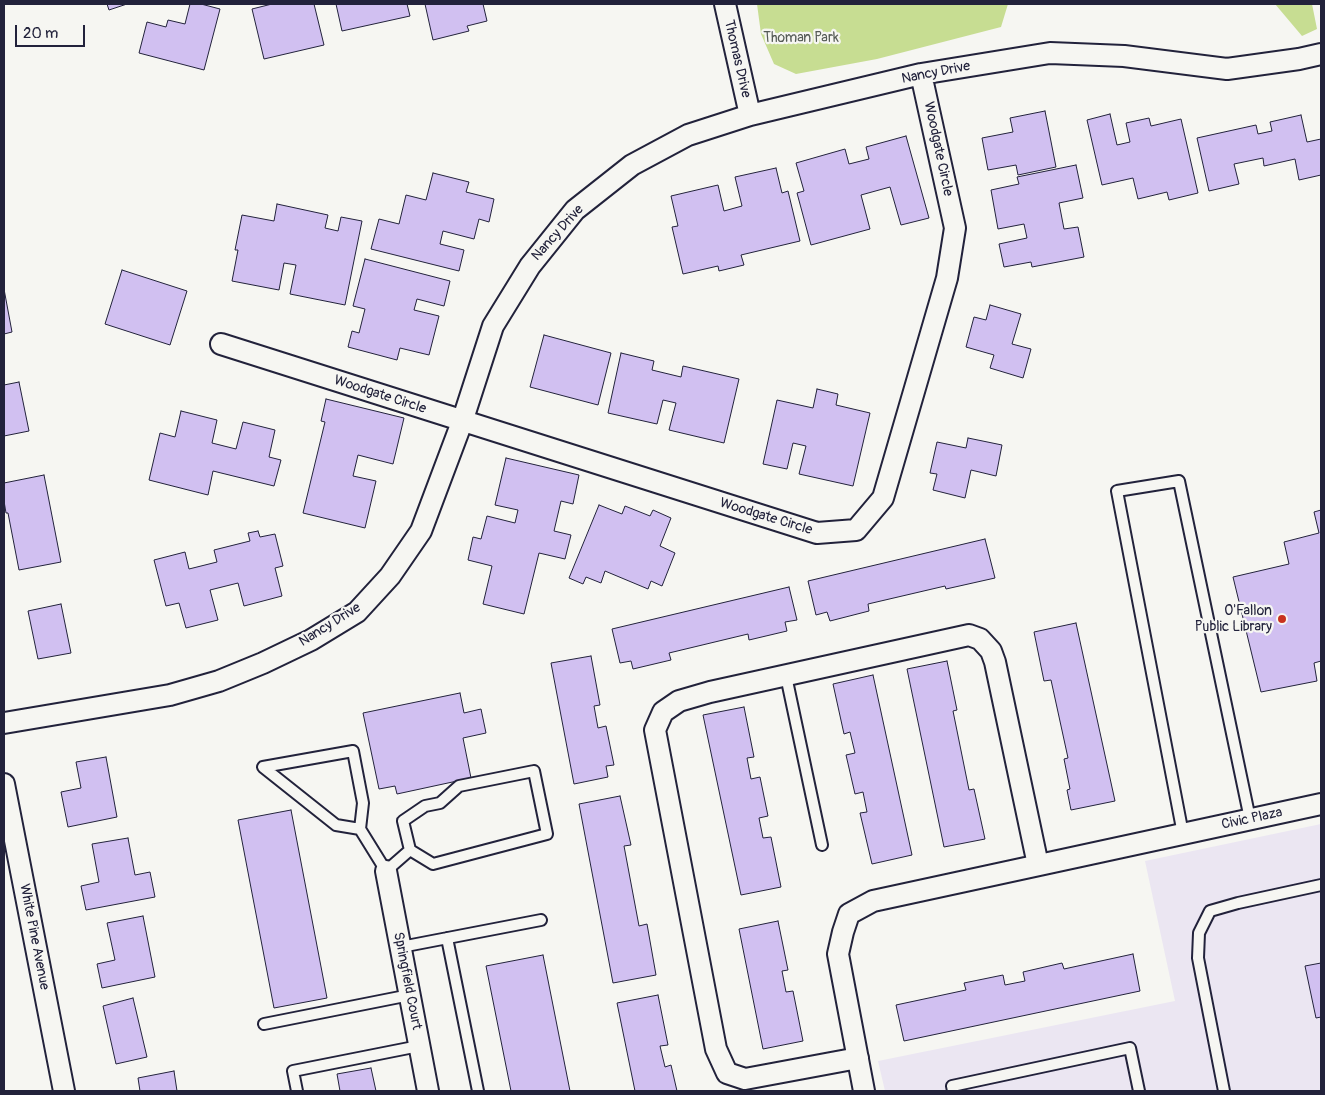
<!DOCTYPE html>
<html>
<head>
<meta charset="utf-8">
<style>
  body { margin:0 }
  #map { position:relative; width:1325px; height:1095px; overflow:hidden; background:#f6f6f2; font-family:Pangolin,sans-serif }
  canvas { display:block }
  .frame { position:absolute; inset:0; border:5px solid #22223b; pointer-events:none }
  .scale { position:absolute; left:15px; top:25px; width:70px; height:22px; box-sizing:border-box; border:2px solid #22223b; border-top:0; padding-left:6px; font-size:15px; line-height:18px; white-space:nowrap; color:#22223b; -webkit-text-stroke:4px #f6f6f2; paint-order:stroke }
</style>
</head>
<body>
<div id="map">
<canvas width="1325" height="1095"></canvas>
<div class="frame"></div>
<div class="scale">20 m</div>
</div>
<script>
const context = document.querySelector('canvas').getContext('2d');
context.lineJoin = 'round';
function paint(path, color) { context.fillStyle = color; context.fill(path, 'evenodd'); }
const toPath = rows => new Path2D(rows.map(r => 'M' + r).join(''));
function stroke(path, color, width, dash) { context.strokeStyle = color; context.lineWidth = width; context.lineCap = dash ? 'butt' : 'round'; context.setLineDash(dash || []); context.stroke(path); }
function write(font, color, halo, rows, align = 'center') {
  context.font = font + ' Pangolin,sans-serif'; context.lineWidth = 4.5; context.setLineDash([]); context.textBaseline = 'middle'; context.strokeStyle = halo; context.fillStyle = color; for (const [text, x, y, turn = 0] of rows) {
    context.save(); context.translate(x, y); context.rotate((+turn || 0) * Math.PI / 180); context.textAlign = isNaN(turn) ? turn : align; if (halo) context.strokeText(text, 0, 0); context.fillText(text, 0, 0); context.restore();
  }
}
const built = toPath([
  [1321,824,1321,1091,885,1091,878,1061,1175,1001,1145,861]
]);
const green = toPath([
  [757,4,1008,4,1001,27,877,59,796,74,774,64,761,34],
  [1275,4,1312,4,1317,29,1302,36]
]);
const building = toPath([
  [107,4,127,4,109,10,107,4],
  [190,4,201,4,220,9,204,70,139,53,147,22,166,27,168,20,185,24,190,4],
  [272,4,314,4,324,45,264,59,252,9,272,4],
  [336,4,407,4,410,16,342,31,336,4],
  [425,4,483,4,487,21,467,26,469,31,433,40,425,4],
  [1045,111,1056,167,1018,175,1016,165,988,170,982,138,1013,132,1010,118,1045,111],
  [1110,114,1117,145,1130,142,1126,123,1149,118,1151,126,1181,119,1198,193,1169,200,1167,192,1138,199,1133,178,1102,185,1087,120,1110,114],
  [1301,115,1307,142,1321,139,1321,175,1299,180,1295,159,1264,166,1263,158,1234,164,1239,184,1209,191,1197,138,1256,125,1258,134,1272,131,1270,122,1301,115],
  [906,136,929,218,901,225,890,187,861,195,870,229,811,245,797,193,804,191,796,163,845,149,849,164,869,159,866,147,906,136],
  [1076,165,1083,198,1059,203,1064,229,1078,227,1084,257,1032,267,1031,262,1004,267,999,244,1027,238,1024,224,998,229,991,190,1019,184,1017,177,1076,165],
  [776,168,782,193,788,191,800,241,741,255,744,265,719,271,718,266,683,274,672,227,678,226,671,196,718,185,724,211,742,206,735,177,776,168],
  [433,173,469,182,466,192,494,199,489,222,479,219,474,239,443,231,440,244,464,250,459,271,371,249,379,219,399,224,406,195,426,200,433,173],
  [277,204,328,215,325,228,338,231,341,217,362,221,345,305,290,294,296,265,284,263,279,290,232,281,238,250,235,250,242,215,274,221,277,204],
  [365,259,450,281,444,306,417,299,414,310,439,316,429,355,400,348,397,360,348,347,352,331,359,333,365,309,353,306,365,259],
  [122,270,187,291,170,345,105,324,122,270],
  [4,289,12,332,4,334,4,289],
  [990,305,1021,314,1012,344,1031,349,1023,378,990,368,994,355,966,347,974,317,986,320,990,305],
  [544,335,611,353,598,405,530,387,544,335],
  [621,353,654,361,652,370,681,377,683,366,739,379,724,443,669,430,676,403,663,400,657,424,608,413,621,353],
  [19,382,29,431,4,436,4,385,19,382],
  [817,389,838,394,836,405,870,413,853,486,799,474,806,446,793,443,787,469,763,464,777,400,813,408,817,389],
  [326,399,404,418,393,464,358,455,353,476,376,481,365,528,303,513,325,422,321,421,326,399],
  [181,411,217,420,212,443,236,449,243,422,275,430,269,457,281,460,274,486,213,471,208,495,149,480,160,433,175,437,181,411],
  [968,438,1002,445,996,476,971,470,965,498,933,490,937,474,930,473,937,442,966,448,968,438],
  [506,458,579,475,573,504,561,501,554,531,571,535,565,559,539,553,524,614,483,604,492,566,468,560,473,537,481,539,487,516,515,523,518,510,495,505,506,458],
  [44,475,61,562,19,570,8,513,6,513,4,501,4,483,44,475],
  [599,505,622,514,625,506,650,516,653,510,671,518,660,546,675,553,662,586,651,581,648,589,605,571,601,583,586,577,583,584,569,578,599,505],
  [1321,510,1321,661,1314,663,1317,681,1261,692,1233,577,1289,564,1284,542,1319,533,1314,512,1321,510],
  [258,531,260,537,275,534,283,566,275,568,282,596,244,606,238,583,210,590,218,620,186,628,179,603,166,606,154,560,185,552,189,569,217,562,214,550,250,541,248,533,258,531],
  [985,539,995,578,946,589,945,586,868,604,869,611,830,621,827,612,816,615,808,581,985,539],
  [789,587,797,620,785,622,787,631,749,640,748,634,669,653,671,660,633,669,631,661,620,663,612,629,789,587],
  [61,604,71,653,38,659,28,611,61,604],
  [1076,623,1115,801,1071,810,1067,790,1070,789,1064,759,1068,758,1051,680,1044,681,1034,632,1076,623],
  [591,656,600,705,594,706,598,728,606,726,614,765,606,766,608,777,574,784,551,663,591,656],
  [947,661,957,710,953,711,969,790,974,789,985,839,944,847,907,669,947,661],
  [873,675,912,855,872,864,860,813,867,812,863,792,855,794,846,755,855,753,850,732,844,734,833,684,873,675],
  [460,693,464,713,481,709,486,733,463,738,471,778,397,794,395,786,379,789,363,713,460,693],
  [744,707,754,757,747,758,751,779,760,777,768,816,759,818,763,838,771,837,781,887,741,895,703,715,744,707],
  [106,757,117,817,68,827,61,792,81,788,76,762,106,757],
  [620,796,631,845,624,846,639,926,647,924,656,975,613,983,579,804,620,796],
  [291,810,327,998,274,1008,238,820,291,810],
  [128,838,135,875,150,872,155,897,86,910,81,886,99,882,92,844,128,838],
  [143,916,155,977,102,988,97,964,115,960,107,923,143,916],
  [778,921,788,970,782,971,786,992,793,991,803,1041,763,1049,739,929,778,921],
  [1133,954,1140,991,904,1041,896,1005,966,990,964,983,1003,975,1005,985,1025,981,1023,972,1062,963,1064,969,1133,954],
  [543,955,570,1091,511,1091,486,966,543,955],
  [1321,963,1321,1017,1316,1018,1305,966,1321,963],
  [658,995,668,1045,660,1046,665,1067,671,1065,677,1091,635,1091,617,1003,658,995],
  [133,998,147,1057,116,1064,103,1006,133,998],
  [371,1068,376,1091,340,1091,337,1074,371,1068],
  [174,1071,177,1091,140,1091,138,1078,174,1071]
]);
const lane = toPath([
  [786,676,822,845],
  [534,771,547,834,433,864,410,850,403,821,425,806,440,803,459,786,534,771],
  [360,829,336,825,263,767,353,751,363,803,360,829,386,871,410,850],
  [1183,834,1117,491,1179,481,1250,819],
  [447,938,478,1091],
  [401,947,541,920],
  [264,1024,410,995],
  [297,1091,293,1071,419,1046],
  [953,1091,952,1086,1130,1048,1139,1091],
  [1224,1091,1198,958,1199,933,1210,911,1238,903,1321,885]
]);
const street = toPath([
  [725,4,750,115],
  [221,344,817,533,856,530,883,498,947,278,955,228,921,74],
  [4,723,170,695,219,681,263,663,311,640,357,612,390,576,421,531,462,422,493,326,530,266,575,210,632,165,688,135,750,115,921,74,1050,53,1124,56,1227,69,1299,59,1321,54],
  [4,784,64,1091],
  [386,871,428,1091],
  [858,1058,745,1079,727,1073,716,1049,655,730,663,712,679,701,710,692,969,635,980,639,991,651,995,662,1038,865],
  [864,1091,838,954,843,932,849,914,873,901,1321,804]
]);
const markers = [
  [1282,619,5,"#c8321e"]
];
const parkNames = [
  ["Thoman Park",801,38]
];
const streetNames = [
  ["Thomas Drive",737,59,77],
  ["Nancy Drive",936,73,-11],
  ["Woodgate Circle",938,149,78],
  ["Nancy Drive",558,233,-48],
  ["Woodgate Circle",380,395,18],
  ["Woodgate Circle",766,517,17],
  ["Nancy Drive",330,625,-32],
  ["Civic Plaza",1252,819,-12],
  ["White Pine Avenue",34,937,79],
  ["Springfield Court",407,981,79]
];
const poiNames = [
  ["O'Fallon",1272,611],
  ["Public Library",1272,627]
];
paint(built, '#ebe6f2');
paint(green, '#c7dd92');
paint(building, '#d1c0f1');
stroke(building, '#22223b', 1);
stroke(lane, '#22223b', 14);
stroke(street, '#22223b', 24);
stroke(lane, '#f6f6f2', 10);
stroke(street, '#f6f6f2', 20);
for (const [x, y, r, color] of markers) { const dot = new Path2D(); dot.arc(x, y, r, 0, 2 * Math.PI); context.fillStyle = color; context.fill(dot); stroke(dot, '#f6f6f2', 2); }
write('14px', '#545a55', '#f6f6f2', parkNames);
write('14px', '#22223b', '#f6f6f2', streetNames);
write('14px', '#22223b', '#f6f6f2', poiNames, 'right');
</script>
</body>
</html>
